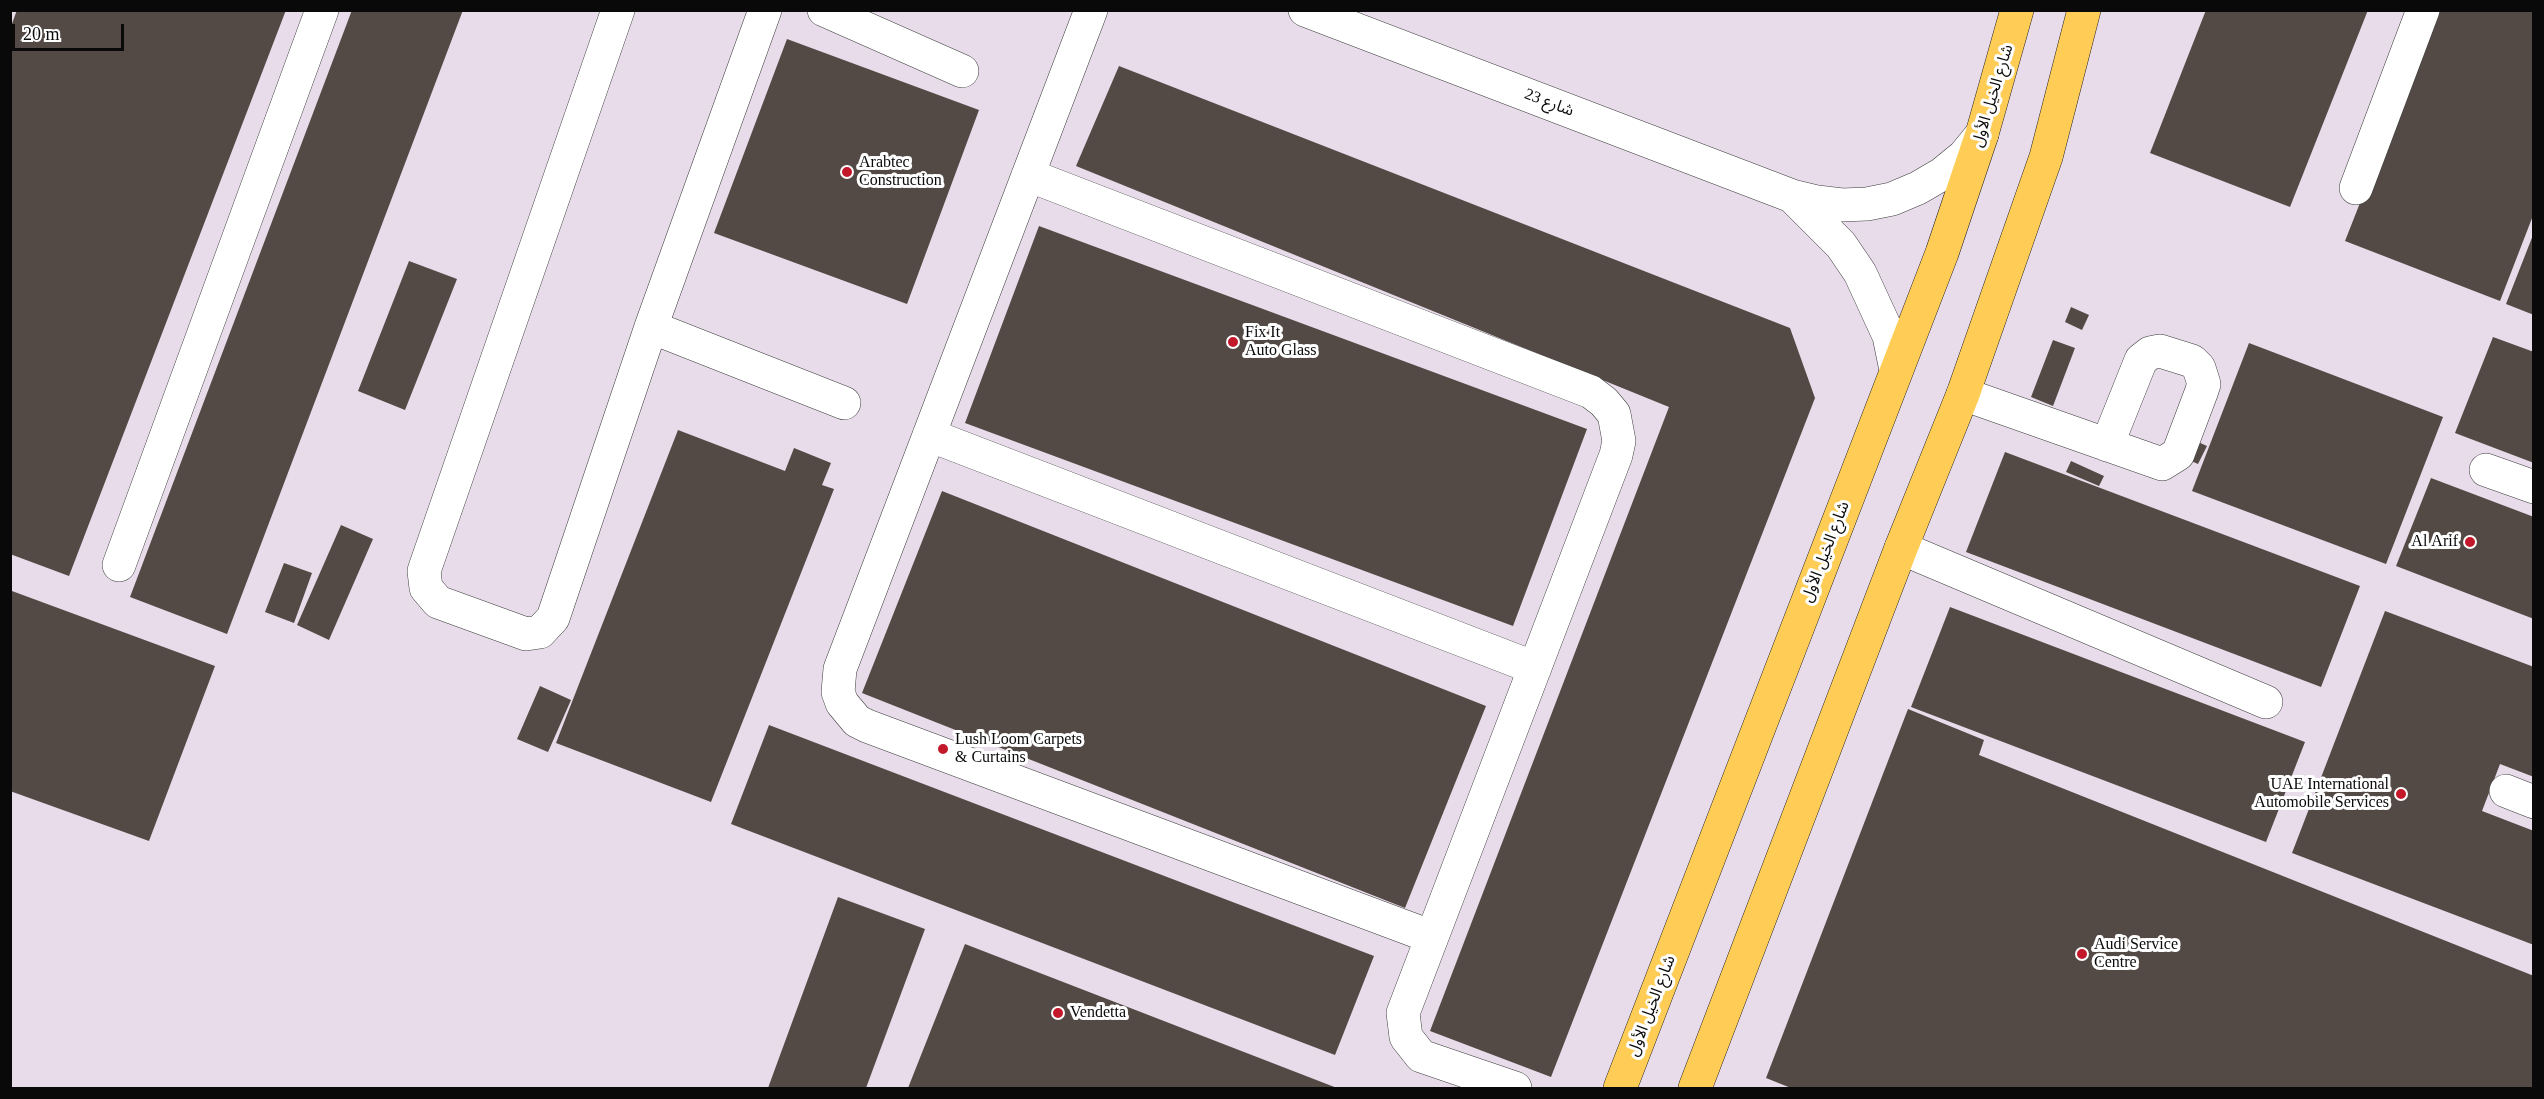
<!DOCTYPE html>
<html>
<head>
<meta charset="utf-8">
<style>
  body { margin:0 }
  #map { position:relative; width:2544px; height:1099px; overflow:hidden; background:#fff9e6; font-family:"Times New Roman",serif }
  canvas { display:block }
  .frame { position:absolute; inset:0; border:12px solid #090909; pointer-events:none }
  .scale { position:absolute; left:12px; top:24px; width:112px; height:27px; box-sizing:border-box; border:3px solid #090909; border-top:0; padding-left:8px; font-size:18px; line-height:21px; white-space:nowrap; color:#090909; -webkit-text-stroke:4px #fff; paint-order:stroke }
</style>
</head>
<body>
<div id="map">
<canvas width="2544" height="1099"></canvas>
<div class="frame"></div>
<div class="scale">20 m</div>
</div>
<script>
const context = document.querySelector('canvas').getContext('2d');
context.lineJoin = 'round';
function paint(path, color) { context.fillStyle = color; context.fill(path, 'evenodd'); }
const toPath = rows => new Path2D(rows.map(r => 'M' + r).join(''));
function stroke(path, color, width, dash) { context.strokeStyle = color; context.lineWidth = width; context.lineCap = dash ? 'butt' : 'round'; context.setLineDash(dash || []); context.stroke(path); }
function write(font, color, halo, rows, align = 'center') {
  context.font = font + ' "Times New Roman","Noto Sans Arabic",serif'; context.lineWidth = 6; context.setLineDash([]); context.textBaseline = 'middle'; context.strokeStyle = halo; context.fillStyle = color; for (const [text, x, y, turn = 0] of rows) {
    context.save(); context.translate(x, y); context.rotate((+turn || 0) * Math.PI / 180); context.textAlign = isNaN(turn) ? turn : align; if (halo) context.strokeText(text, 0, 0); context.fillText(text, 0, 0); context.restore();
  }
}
const industrial = toPath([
  [10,11,2533,11,2533,1088,11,1088]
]);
const building = toPath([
  [17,10,286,10,69,576,10,554,10,29],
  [352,10,463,10,227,634,130,597],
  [2206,10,2368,10,2290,207,2150,153],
  [2436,10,2534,10,2534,213,2500,301,2345,241],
  [787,39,979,110,907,304,714,233],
  [1119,66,1790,328,1815,398,1551,1077,1430,1031,1669,407,1076,166],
  [1039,226,1587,429,1513,626,965,423],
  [2533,235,2534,235,2534,315,2506,304],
  [409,261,457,279,405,410,358,391],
  [2071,307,2089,315,2082,330,2065,322],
  [2493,337,2534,352,2534,463,2455,433],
  [2053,340,2075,348,2053,406,2031,397],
  [2249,343,2443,417,2386,564,2192,491],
  [678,430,785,471,794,448,831,463,822,485,834,489,711,802,556,743],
  [2187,437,2207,446,2198,464,2178,455],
  [2005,452,2360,586,2321,687,1966,552],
  [2071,461,2104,476,2099,486,2066,472],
  [2431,478,2534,517,2534,619,2396,566],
  [942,491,1486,706,1405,908,862,693],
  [341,525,373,539,329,640,297,625],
  [284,563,312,573,294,623,265,612],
  [12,591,215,666,149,841,10,791],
  [1950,607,2305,742,2266,842,1911,707],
  [2385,611,2534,667,2534,777,2500,764,2482,811,2534,831,2534,945,2292,853],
  [540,686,571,700,548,752,517,739],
  [1908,709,1984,740,1979,755,2534,976,2534,1088,1791,1088,1766,1078],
  [769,725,1374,956,1335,1055,731,824],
  [838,897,925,929,866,1088,768,1088],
  [965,944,1337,1088,908,1088]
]);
const minor = toPath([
  [618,10,424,571,426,588,438,602,526,634,540,632,553,618,651,327,765,10],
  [824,10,962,71],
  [1091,10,840,669,838,692,842,703,857,721,867,726,1432,937],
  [1305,10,1792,196,1817,202,1842,205,1867,204,1892,199,1918,188,1942,174,1964,156,1982,134],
  [1028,175,1591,392,1604,402,1614,414,1619,441,1616,455,1403,1013,1406,1037,1421,1056,1515,1088],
  [2356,188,2423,10],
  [1792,196,1841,245,1860,273,1889,336,1896,370],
  [651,327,844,403],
  [1963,394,2162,464,2178,454,2201,393,2204,384,2199,368,2192,361,2160,351,2150,353,2141,360,2107,445],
  [929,435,1535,668],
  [2486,470,2534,487],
  [1901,548,2266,702],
  [119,565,322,10],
  [2506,791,2534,802]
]);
const major = toPath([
  [1620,1088,1942,253,1982,134,2017,10],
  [1695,1088,1901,548,1963,394,2046,157,2084,10]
]);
const markers = [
  [847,172,6,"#c2182a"],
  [1233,342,6,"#c2182a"],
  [2470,542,6,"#c2182a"],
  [943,749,6,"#c2182a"],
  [2401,794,6,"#c2182a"],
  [2082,954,6,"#c2182a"],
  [1058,1013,6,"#c2182a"]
];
const streetNames = [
  ["شارع الخيل الأول",1993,96,-73],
  ["شارع 23",1549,103,21],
  ["شارع الخيل الأول",1826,552,-69],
  ["شارع الخيل الأول",1652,1006,-69]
];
const poiNames = [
  ["Arabtec",859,163],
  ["Construction",859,181],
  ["Fix It",1245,333],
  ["Auto Glass",1245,351],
  ["Al Arif",2458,542,"right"],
  ["Lush Loom Carpets",955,740],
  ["& Curtains",955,758],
  ["UAE International",2389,785,"right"],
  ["Automobile Services",2389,803,"right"],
  ["Audi Service",2094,945],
  ["Centre",2094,963],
  ["Vendetta",1070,1013]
];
paint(industrial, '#e8dcea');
paint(building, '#534a45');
stroke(minor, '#3c3c3c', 34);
stroke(major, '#1a1a1a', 34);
stroke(minor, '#fff', 33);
stroke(major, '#ffcd56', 33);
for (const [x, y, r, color] of markers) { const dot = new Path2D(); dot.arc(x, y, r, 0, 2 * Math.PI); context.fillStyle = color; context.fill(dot); stroke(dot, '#fff', 2); }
write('16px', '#090909', '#fff', streetNames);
write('16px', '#090909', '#fff', poiNames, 'left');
</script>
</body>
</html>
